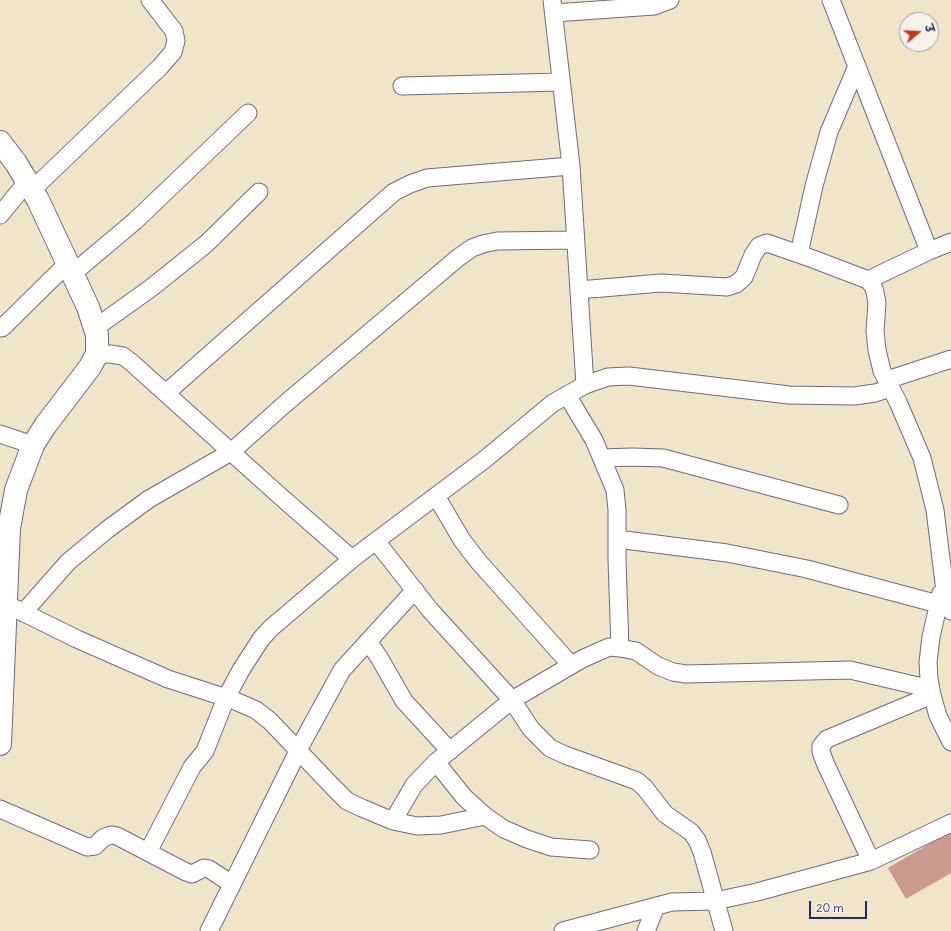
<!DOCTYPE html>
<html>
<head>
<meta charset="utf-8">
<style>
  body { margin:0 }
  #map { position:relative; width:951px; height:931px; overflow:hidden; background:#f0e4c9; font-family:Delius,"Playpen Sans Deva",sans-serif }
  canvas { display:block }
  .north { position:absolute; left:899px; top:12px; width:40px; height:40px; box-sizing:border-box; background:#f7f3e8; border:1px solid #9fa5b1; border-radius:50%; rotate:71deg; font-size:11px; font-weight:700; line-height:16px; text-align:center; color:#1b2f5e }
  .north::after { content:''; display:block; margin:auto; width:14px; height:18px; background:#c8321e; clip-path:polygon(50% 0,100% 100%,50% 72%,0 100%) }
  .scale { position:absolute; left:809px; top:901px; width:58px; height:18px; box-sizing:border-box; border:2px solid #1b2f5e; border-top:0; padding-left:5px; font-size:12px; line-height:14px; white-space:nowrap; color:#1b2f5e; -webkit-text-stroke:3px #f7f3e8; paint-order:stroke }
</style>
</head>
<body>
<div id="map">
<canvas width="951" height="931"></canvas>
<div class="north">उ</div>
<div class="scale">20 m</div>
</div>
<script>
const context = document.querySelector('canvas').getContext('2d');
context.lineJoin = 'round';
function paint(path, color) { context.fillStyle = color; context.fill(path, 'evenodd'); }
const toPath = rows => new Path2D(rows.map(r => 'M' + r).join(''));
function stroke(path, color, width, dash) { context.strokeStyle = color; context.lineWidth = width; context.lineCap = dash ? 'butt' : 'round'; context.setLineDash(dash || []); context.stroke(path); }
const building = toPath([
  [951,831,951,873,906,899,888,868]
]);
const street = toPath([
  [552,0,571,166,585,385],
  [831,0,929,251],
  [554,13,654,6,670,0],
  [402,86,561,82],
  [32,190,160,67,173,52,176,41,174,31,150,0],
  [0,215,27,182],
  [799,254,814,186,829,132,857,66],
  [72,274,135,221,248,113],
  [868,280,929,251,951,242],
  [579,290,661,283,727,287,736,284,744,277,753,255,759,246,767,243,813,259,868,280,873,286,875,292,877,303,875,331,877,350,882,371,898,402,922,458,935,510,944,583,951,611],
  [2,328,68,263],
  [95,328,151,288,206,244,259,192],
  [97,354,110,354,123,356,131,362,280,496,352,559],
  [887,380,951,359],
  [166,393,394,192,410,184,427,178,571,166],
  [567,395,594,440,615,490,617,510,617,560,620,648],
  [0,434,33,445],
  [602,458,632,457,663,458,839,505],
  [436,496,462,540,478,561,571,665],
  [617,539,727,553,807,569,938,604],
  [376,541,430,610,512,700,531,729,550,748,565,755,637,781,645,788,665,814,691,832,697,840,702,852,724,931],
  [941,593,931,637,928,662,929,679,932,695,938,716,951,742],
  [14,608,77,639,168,679,233,700,256,710,270,721,333,787,347,801,362,808,393,821,417,826,441,825,485,816],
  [23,613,68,562,108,529,149,499,231,452,286,403,459,257,472,248,483,244,497,241,575,240],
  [368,641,380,659,404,701,450,751],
  [436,762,464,797,485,816,504,829,527,839,551,847,590,850],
  [0,809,87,847,95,846,103,838,108,836,112,835,117,836,186,872,192,874,204,868,209,869,232,884],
  [393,821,414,785,436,762,512,700,582,659,609,647,620,648,636,651,658,666,673,672,686,674,850,670,931,689],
  [148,852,192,767,205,751,226,698,241,670,261,639,271,628,352,559,484,460,553,403,585,385,608,377,629,376,789,395,854,396,875,393,891,388],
  [871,861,826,765,821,752,821,746,827,739,932,695],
  [209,931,302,743,342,670,415,590],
  [563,931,672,902,715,901,757,892,871,861,951,823],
  [646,931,656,906]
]);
const secondary = toPath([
  [0,142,16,163,38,200,88,307,97,335,97,354,90,367,45,426,33,445,16,490,9,528,0,744]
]);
paint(building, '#cb9b90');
stroke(street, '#666e83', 19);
stroke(secondary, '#666e83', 24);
stroke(street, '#fff', 17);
stroke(secondary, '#fff', 22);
</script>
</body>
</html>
